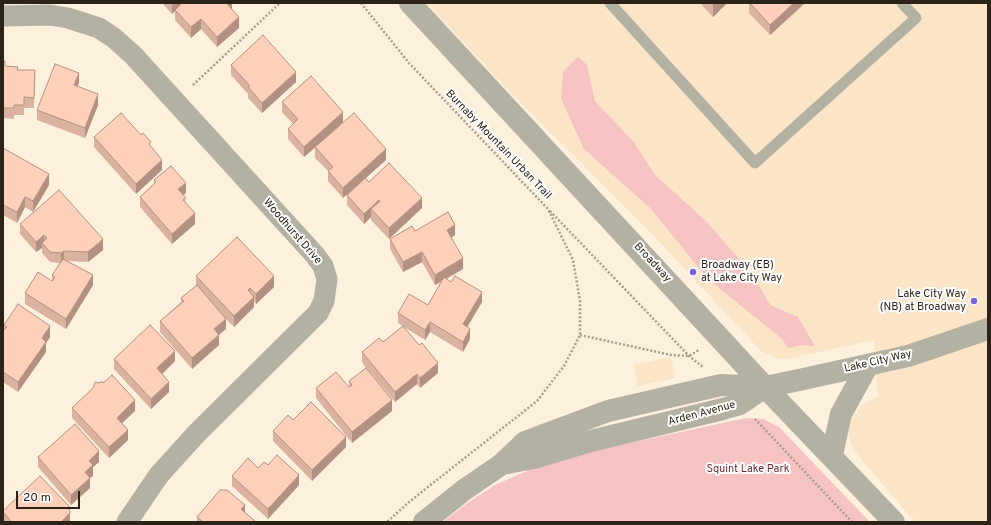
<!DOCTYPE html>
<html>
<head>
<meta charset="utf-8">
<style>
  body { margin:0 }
  #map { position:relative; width:991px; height:525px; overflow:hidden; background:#fdf0dc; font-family:Overpass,sans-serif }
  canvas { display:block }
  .frame { position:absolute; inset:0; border:4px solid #2b2317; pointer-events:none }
  .scale { position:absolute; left:16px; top:491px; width:64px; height:18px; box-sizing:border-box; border:2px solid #2b2317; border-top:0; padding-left:5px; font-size:12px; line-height:14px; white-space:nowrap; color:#2b2317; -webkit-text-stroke:3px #fff; paint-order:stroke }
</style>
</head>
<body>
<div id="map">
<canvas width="991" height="525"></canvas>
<div class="frame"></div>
<div class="scale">20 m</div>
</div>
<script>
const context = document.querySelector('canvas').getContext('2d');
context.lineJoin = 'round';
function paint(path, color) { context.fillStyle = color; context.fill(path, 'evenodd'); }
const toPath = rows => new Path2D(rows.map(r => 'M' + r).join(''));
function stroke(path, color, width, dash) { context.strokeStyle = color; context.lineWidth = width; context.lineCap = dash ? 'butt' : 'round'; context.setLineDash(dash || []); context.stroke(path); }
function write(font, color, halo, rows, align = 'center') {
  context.font = font + ' Overpass,sans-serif'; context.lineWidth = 4; context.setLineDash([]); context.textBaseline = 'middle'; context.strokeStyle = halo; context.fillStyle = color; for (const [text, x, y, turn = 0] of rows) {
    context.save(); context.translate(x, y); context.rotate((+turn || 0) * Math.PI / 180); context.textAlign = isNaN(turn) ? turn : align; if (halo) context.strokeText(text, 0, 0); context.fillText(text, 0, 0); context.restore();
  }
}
const built = toPath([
  [427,3,988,3,988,522,915,522,856,453,851,445,849,434,851,420,862,405,878,396,874,340,787,359,779,359,761,351,653,235,507,89],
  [671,357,675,378,638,386,634,365]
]);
const green = toPath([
  [578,57,587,65,595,101,633,141,655,175,706,221,752,274,770,305,798,317,815,346,802,345,788,348,782,339,708,279,650,208,584,149,561,99,563,71],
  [746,418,763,419,779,427,870,522,443,522,466,504,495,485,529,470,569,456]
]);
const path = toPath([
  [361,3,409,63,548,209,573,260,580,301,580,335,564,366,537,401,409,502,387,522],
  [193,85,280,3],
  [550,211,689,356,703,367],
  [580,335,671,355,689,356,699,350],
  [755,419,852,522]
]);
const service = toPath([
  [610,3,755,163,916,18,902,3]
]);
const minor = toPath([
  [3,16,50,15,68,18,99,28,114,38,133,55,315,255,323,266,327,279,324,301,318,313,197,433,159,475,127,522]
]);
const tertiary = toPath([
  [410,3,765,387,894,522],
  [832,455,841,414,868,365],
  [502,464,534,458,591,441,723,409,740,404,765,387],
  [424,522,464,490,502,464,525,442,608,411,721,385,765,387,799,380,908,356,988,329]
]);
const wall = toPath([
  [162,3,232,3,232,10,239,28,217,47,201,29,191,38,175,20,175,11,172,14],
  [700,3,727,3,713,17],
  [749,3,805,3,770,35,749,13],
  [3,61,5,66,18,70,35,70,34,108,24,108,24,115,14,115,14,119,3,118],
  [231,65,296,82,262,113,248,98,248,94,231,75],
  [79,83,77,86,98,105,85,138,37,120,37,110],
  [282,102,343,122,386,160,366,178,369,182,422,208,389,239,371,220,371,217,364,224,347,205,347,195,351,191,343,198,328,181,328,171,315,158,315,148,304,157,288,139,288,129,293,124,282,112],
  [94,137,151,147,162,170,136,194,94,147],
  [3,148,49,185,33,212,25,207,17,223,3,215],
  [154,180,186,193,183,195,186,203,195,224,172,244,140,207,140,197,154,184],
  [20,224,103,250,88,262,66,261,93,285,66,329,25,304,25,293,52,281,52,275,60,263,50,262,42,253,42,248,36,252,20,234],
  [415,231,455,235,451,238,463,269,446,279,482,302,467,327,470,339,463,352,430,332,425,340,404,327,438,373,420,388,417,384,395,402,369,371,392,411,352,443,316,398,316,388,349,387,349,381,366,368,362,362,362,352,383,342,403,326,398,323,398,313,428,305,442,281,435,285,422,262,403,272,390,249,390,239],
  [196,276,274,287,256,304,254,302,254,307,234,327,226,319,226,329,219,335,219,345,192,369,160,332,160,321,181,302,181,298,196,286],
  [4,325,50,337,46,343,46,352,18,392,3,382,3,331,4,330],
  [114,359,175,361,162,374,169,392,151,409,114,369],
  [72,408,135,411,122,423,128,440,109,458,72,418],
  [293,420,346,447,312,481,273,441,273,431],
  [38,457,99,462,93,467,93,476,90,478,90,488,71,505,38,467],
  [268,465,299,485,268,519,232,486,232,476],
  [3,511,70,522,3,522],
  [245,512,256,522,197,522,197,517]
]);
const shadedWall = toPath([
  [172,3,184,3,175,10,175,11,172,14],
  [228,3,232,3,232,10,227,4],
  [713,3,727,3,713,17],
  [794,3,805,3,770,35,770,25],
  [239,17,239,28,217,47,217,37],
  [201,19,201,29,191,38,191,27],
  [296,72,296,82,262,113,262,103],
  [79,73,79,83,74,95,74,85],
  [98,94,98,105,85,138,85,128],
  [343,112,343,122,304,157,304,147],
  [386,149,386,160,343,198,343,188],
  [162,160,162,170,136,194,136,184],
  [49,174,49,185,33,212,33,201],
  [186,183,186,193,178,199,178,189],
  [25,197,25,207,17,223,17,212],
  [422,198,422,208,389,239,389,228],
  [379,200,379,210,371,209,371,217,364,224,364,214],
  [195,213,195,224,172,244,172,234],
  [455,225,455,235,447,240,447,230],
  [44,235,44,246,42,243,42,248,36,252,36,242],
  [103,239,103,250,88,262,88,252],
  [64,251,64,261,61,264,61,253],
  [422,252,422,262,403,272,403,262],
  [463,258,463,269,435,285,435,275],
  [93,275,93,285,66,329,66,319],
  [274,276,274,287,256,304,256,294],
  [250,288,250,298,248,290],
  [482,292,482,302,463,334,463,324],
  [254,297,254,307,234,327,234,316],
  [226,319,226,329,214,339,214,329],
  [430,322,430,332,425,340,425,330],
  [50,326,50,337,46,343,46,352,18,392,18,382,42,338],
  [470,329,470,339,463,352,463,342],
  [219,335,219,345,192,369,192,358],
  [175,351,175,361,157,379,157,368],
  [438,363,438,373,420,388,420,378],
  [417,374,417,384,395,402,395,392],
  [169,382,169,392,151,409,151,399],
  [135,400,135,411,117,428,117,418],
  [392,400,392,411,352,443,352,432],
  [4,419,4,429,3,430,3,420],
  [128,430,128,440,109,458,109,447],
  [346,437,346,447,312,481,312,470],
  [99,451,99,462,93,467,93,476,90,478,90,488,71,505,71,495,85,472,89,461],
  [299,475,299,485,268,519,268,509],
  [245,505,245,516,241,509],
  [70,513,70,522,61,522]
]);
const building = toPath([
  [182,3,228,3,227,4,239,17,217,37,201,19,191,27,175,10,182,3],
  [750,3,794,3,770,25,750,3],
  [263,35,296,72,262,103,248,87,250,86,231,65,263,35],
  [3,61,5,61,5,66,18,67,17,70,35,70,34,98,24,97,24,105,14,105,14,108,3,108,3,61],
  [55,64,79,73,74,85,98,94,85,128,37,110,55,64],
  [311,76,343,112,304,147,288,129,298,119,282,102,311,76],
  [121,113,141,135,143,133,151,142,149,144,162,160,136,184,94,137,121,113],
  [354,113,386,149,343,188,328,171,333,167,315,147,354,113],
  [3,148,49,174,33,201,25,197,17,212,3,205,3,148],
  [389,163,422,198,389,228,371,209,380,201,379,200,364,214,347,195,365,178,369,182,389,163],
  [171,166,186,183,178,189,186,198,183,200,195,213,172,234,140,197,156,182,154,180,171,166],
  [59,190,103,239,88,252,64,251,61,253,50,252,42,243,47,238,44,235,36,242,20,224,59,190],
  [448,212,455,225,447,230,463,258,435,275,422,252,403,262,390,239,412,226,415,231,448,212],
  [237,237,274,276,256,294,250,288,248,290,254,297,234,316,196,276,237,237],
  [63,259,93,275,66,319,25,293,38,272,52,281,55,277,52,275,63,259],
  [455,276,482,292,463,324,470,329,463,342,430,322,425,330,398,313,409,294,428,305,444,277,451,282,455,276],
  [197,285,226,319,214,329,219,335,192,358,160,321,184,301,181,298,197,285],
  [18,304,50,326,42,338,46,342,18,382,3,372,3,331,7,327,4,325,18,304],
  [150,325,175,351,157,368,169,382,151,399,114,359,150,325],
  [403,326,419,345,422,343,438,363,420,378,417,374,395,392,362,352,379,338,383,342,403,326],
  [366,368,392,400,352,432,316,388,336,372,349,387,352,385,349,381,366,368],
  [112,375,135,400,117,418,128,430,109,447,72,408,93,388,95,382,100,383,102,381,103,383,112,375],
  [311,402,346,437,312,470,273,431,288,415,293,420,311,402],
  [75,424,99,451,89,461,93,465,85,472,90,478,71,495,38,457,75,424],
  [277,455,299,475,268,509,232,476,248,458,258,468,264,462,268,465,277,455],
  [40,476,69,506,70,513,61,522,12,522,3,512,3,511,40,476],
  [220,490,227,490,245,505,241,509,256,522,203,522,197,517,220,490]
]);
const markers = [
  [693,272,4,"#7c60db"],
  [974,301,4,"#7c60db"]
];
const streetNames = [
  ["Burnaby Mountain Urban Trail",498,145,46],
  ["Woodhurst Drive",292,232,49],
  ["Broadway",652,263,47],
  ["Lake City Way",878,362,-13],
  ["Arden Avenue",702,414,-15]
];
const poiNames = [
  ["Broadway (EB)",701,266],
  ["at Lake City Way",701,279],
  ["Lake City Way",966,295,"right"],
  ["(NB) at Broadway",966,308,"right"]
];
const parkNames = [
  ["Squint Lake Park",748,470]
];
paint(built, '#fbe5c6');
paint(green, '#f6c3c3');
stroke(path, '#a89d8d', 2.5, [2, 2]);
stroke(service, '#b3b2a2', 11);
stroke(minor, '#b3b2a2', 21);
stroke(tertiary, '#b3b2a2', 22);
paint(wall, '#dab29f');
paint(shadedWall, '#b29182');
paint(building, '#fecfb9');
stroke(building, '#b29182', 1);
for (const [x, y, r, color] of markers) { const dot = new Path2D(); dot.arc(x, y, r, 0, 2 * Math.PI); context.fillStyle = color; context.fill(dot); stroke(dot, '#fff', 1.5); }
write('11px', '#2b2317', '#fff', streetNames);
write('11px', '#2b2317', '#fff', poiNames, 'left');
write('11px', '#6e2e33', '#fff', parkNames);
</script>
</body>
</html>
